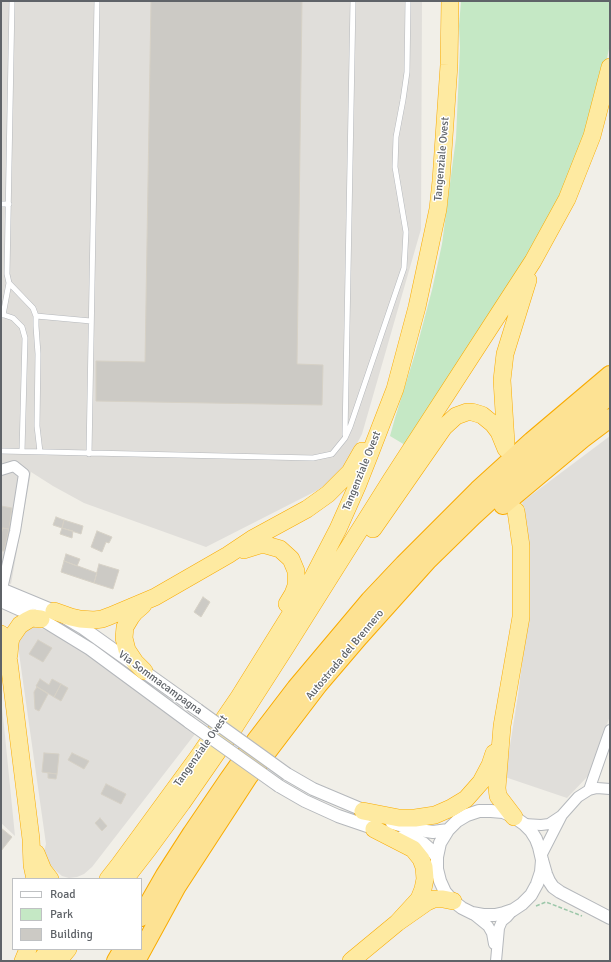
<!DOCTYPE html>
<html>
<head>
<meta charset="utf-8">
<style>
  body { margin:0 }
  #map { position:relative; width:611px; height:962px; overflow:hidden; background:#f1efe8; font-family:Signika,sans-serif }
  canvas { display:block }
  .frame { position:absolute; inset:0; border:2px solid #5f6368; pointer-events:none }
  .legend { position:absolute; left:12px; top:878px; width:130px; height:72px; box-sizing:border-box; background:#fff; border:1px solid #bfc1c3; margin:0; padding:5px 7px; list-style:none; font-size:12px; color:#5f6368 }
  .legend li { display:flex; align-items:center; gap:8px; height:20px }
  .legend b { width:20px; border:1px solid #bfc1c3 }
</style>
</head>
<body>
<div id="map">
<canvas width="611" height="962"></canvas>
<div class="frame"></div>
<ul class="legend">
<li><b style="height:5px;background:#fff"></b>Road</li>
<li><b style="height:11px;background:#c5e8c5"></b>Park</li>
<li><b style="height:11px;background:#cccac5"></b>Building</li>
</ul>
</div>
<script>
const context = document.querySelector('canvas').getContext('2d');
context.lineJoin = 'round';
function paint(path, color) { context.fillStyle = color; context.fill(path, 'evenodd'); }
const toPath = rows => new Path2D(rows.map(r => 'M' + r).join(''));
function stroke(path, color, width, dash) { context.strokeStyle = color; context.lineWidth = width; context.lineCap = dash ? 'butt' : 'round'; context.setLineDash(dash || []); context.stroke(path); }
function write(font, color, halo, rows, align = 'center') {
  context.font = font + ' Signika,sans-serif'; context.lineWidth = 3; context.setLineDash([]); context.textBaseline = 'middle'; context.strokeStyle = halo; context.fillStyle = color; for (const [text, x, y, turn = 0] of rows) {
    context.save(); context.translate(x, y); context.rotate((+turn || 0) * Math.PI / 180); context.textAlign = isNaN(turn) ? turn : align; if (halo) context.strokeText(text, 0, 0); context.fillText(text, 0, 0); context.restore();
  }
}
const industrial = toPath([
  [1,1,422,1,421,229,362,434,349,459,336,478,316,491,206,547,84,503,53,486,31,472,11,584,1,580],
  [610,436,610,716,588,776,567,798,505,777,518,695,529,608,528,543,522,502],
  [33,627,40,628,51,632,88,655,195,734,92,867,84,874,77,877,69,878,62,876,55,870,50,865,44,852,46,844,17,639,24,630],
  [1,698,5,736,15,836,1,823]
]);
const green = toPath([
  [461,1,610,1,610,44,604,73,586,134,547,224,405,445,390,436,395,418,415,354,432,290,442,244,456,138,460,47,459,26]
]);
const building = toPath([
  [151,1,302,1,297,364,323,365,322,405,96,401,96,361,145,362,151,1],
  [1,506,12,508,9,529,1,528,1,506],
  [56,517,64,520,62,528,53,525,56,517],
  [64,520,83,526,81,534,62,528,64,520],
  [3,528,9,529,4,551,1,551,1,534,3,528],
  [62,528,73,531,72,538,60,534,62,528],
  [97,531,112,537,109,543,106,542,102,552,91,547,97,531],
  [66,554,80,559,77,566,64,561,66,554],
  [64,561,97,573,94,583,61,572,64,561],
  [99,564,119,570,113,589,94,583,99,564],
  [203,597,210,602,201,617,194,612,203,597],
  [38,640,52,648,43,662,29,654,38,640],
  [40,679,49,685,52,679,61,684,54,697,36,686,40,679],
  [61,684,68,688,61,701,54,697,61,684],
  [37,687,48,694,39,711,35,709,34,692,37,687],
  [44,753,59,754,57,774,42,772,44,753],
  [72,753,89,761,84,769,68,760,72,753],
  [48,773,57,774,56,779,48,778,48,773],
  [106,784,126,794,121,804,101,794,106,784],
  [100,818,107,826,102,831,95,823,100,818],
  [1,828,12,837,1,851,1,828]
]);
const path = toPath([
  [536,906,546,902,582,916]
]);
const service = toPath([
  [12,1,7,274,9,283,33,308,36,316,36,326,38,354,37,426,40,452],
  [1,204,9,204],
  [1,314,13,318,22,327,25,338,22,451],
  [3,315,9,283],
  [36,316,91,321],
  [345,435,353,1],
  [1,451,313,458,332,454,345,438,350,427,404,268,406,232,395,167,396,137,403,100,407,72,408,1],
  [89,454,97,1]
]);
const minor = toPath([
  [1,470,14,466,24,474,15,531,2,589],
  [589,790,610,730],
  [524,824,541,825,549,824,561,816],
  [541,856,562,815,578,797,589,790,597,788,610,789],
  [472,913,488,926,492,933,494,944],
  [496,961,499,928,502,921,507,917,513,910]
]);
const tertiary = toPath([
  [1,589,54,611,83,628,198,710],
  [1,601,41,619,90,649,189,722],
  [287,774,313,789,370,813],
  [279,786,305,801,338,816,382,831],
  [392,823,419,830,433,832,448,830],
  [402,837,423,843,431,850,437,857],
  [542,860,541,872,537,884,531,895,522,904,513,910,504,913,495,915,483,915,472,913,462,908,453,901,445,892,440,881,437,869,437,857,440,843,448,830,457,821,467,815,479,811,491,811,503,812,514,817,524,824,531,831,536,839,539,847,542,860,546,874,549,881,553,887,560,892,610,918]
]);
const trunk = toPath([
  [506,443,502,380,505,354,528,280],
  [373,529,444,427,456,416,467,412,472,412,482,415,493,424,499,432,506,449],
  [244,550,260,545,266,545,280,549,291,559,296,571,296,586,293,594,287,604],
  [143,605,135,612,131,617,125,627,124,638,127,650,135,662,144,671],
  [54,611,71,617,80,619,94,620,102,619,110,616,155,597,228,555,252,539,307,509,328,494,350,472,362,451],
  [1,634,9,662,31,839,32,865,35,879],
  [9,655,10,643,11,638,20,625,28,620,32,618,41,619],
  [363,811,399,818,415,818,435,815,451,808,466,799,481,782,490,765,494,753],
  [514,817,498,796,497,788,502,726,521,617,521,546,516,511],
  [374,829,413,849,421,859,424,867,425,879,423,889,419,899,397,923],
  [36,853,43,870,50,879],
  [108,879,119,865,198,757,239,697,310,583,338,529,358,484,371,451,395,389,417,307,438,209,441,181,449,65,450,1],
  [125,879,149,848,182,803,234,728,286,647,391,480,533,261,567,199,592,136,610,67],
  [23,961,28,949],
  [40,961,50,949],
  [58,961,68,949],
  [351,961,397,923,427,902,434,899,443,899,453,901]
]);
const motorway = toPath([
  [503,505,582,439,610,418],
  [141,917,165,875,192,833,228,780,257,739,296,688,370,600,404,564,478,490,532,441,610,375],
  [116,961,123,949],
  [136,961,177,886,248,777,318,685,359,637,428,560,473,516,556,440,610,395]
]);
const tertiaryBridge = toPath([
  [198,710,287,774],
  [189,722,279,786]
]);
const streetNames = [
  ["Tangenziale Ovest",442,159,-85],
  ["Tangenziale Ovest",362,471,-68],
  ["Autostrada del Brennero",345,655,-50],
  ["Via Sommacampagna",160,683,36],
  ["Tangenziale Ovest",201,751,-55]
];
paint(industrial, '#e0deda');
paint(green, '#c5e8c5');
paint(building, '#cccac5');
stroke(building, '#d6d1c6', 1);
stroke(service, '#b5b8bc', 6);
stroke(minor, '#b5b8bc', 12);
stroke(tertiary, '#b5b8bc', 14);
stroke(trunk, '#f9ab00', 18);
stroke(motorway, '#f9ab00', 20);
stroke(path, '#9cc7a9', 1.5, [4, 2]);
stroke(service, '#fff', 5);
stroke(minor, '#fff', 10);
stroke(tertiary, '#fff', 12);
stroke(trunk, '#feeaa1', 17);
stroke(motorway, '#fde293', 18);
stroke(tertiaryBridge, '#b5b8bc', 14, []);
stroke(tertiaryBridge, '#fff', 12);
write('11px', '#5f6368', '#fff', streetNames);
</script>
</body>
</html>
